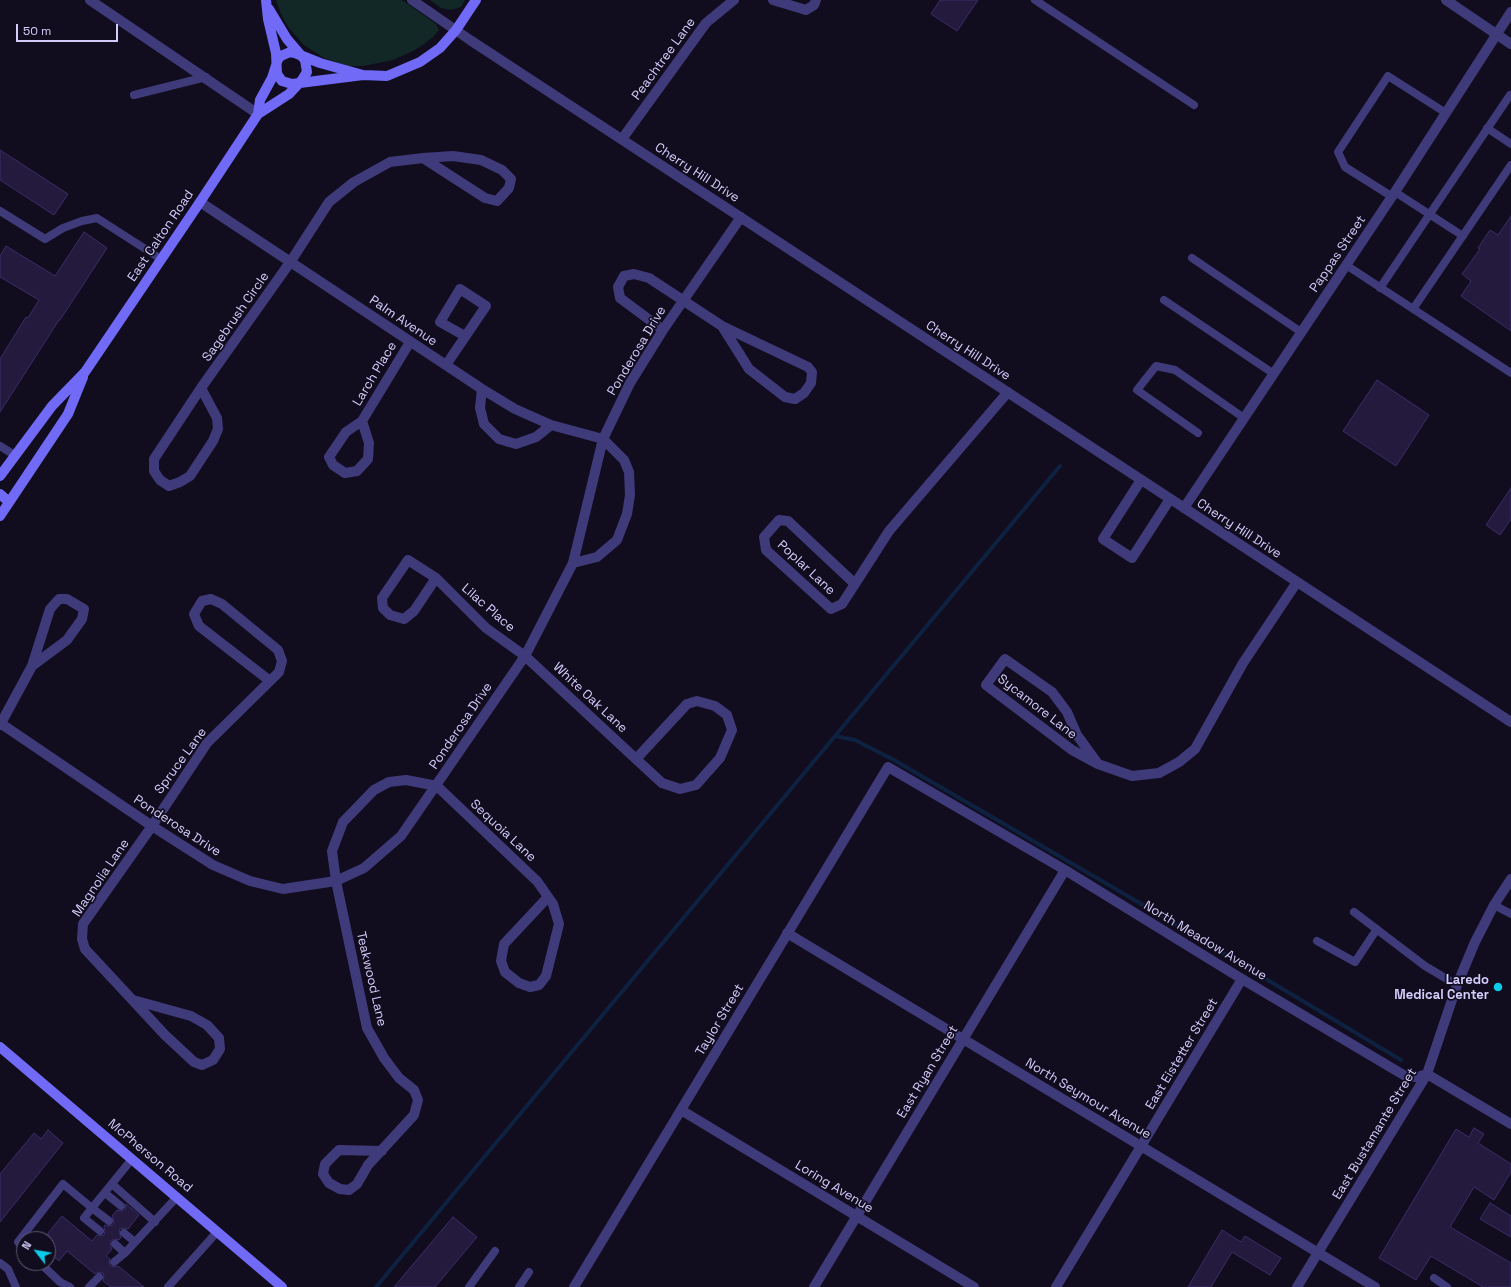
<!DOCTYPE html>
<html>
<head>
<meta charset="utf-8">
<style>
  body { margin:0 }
  #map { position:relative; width:1511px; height:1287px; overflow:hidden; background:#110d1e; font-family:"Space Grotesk",sans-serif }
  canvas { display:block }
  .north { position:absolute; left:16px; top:1231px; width:40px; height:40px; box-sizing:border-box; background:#110d1e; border:1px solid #5f5a77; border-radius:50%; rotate:301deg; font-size:11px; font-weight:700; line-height:16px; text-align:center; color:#d4cdfc }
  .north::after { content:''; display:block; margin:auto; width:14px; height:18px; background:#0dcce9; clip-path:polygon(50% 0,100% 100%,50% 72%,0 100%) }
  .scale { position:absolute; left:16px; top:24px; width:102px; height:18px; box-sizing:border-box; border:2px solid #d4cdfc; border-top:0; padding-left:5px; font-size:12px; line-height:14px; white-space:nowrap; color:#d4cdfc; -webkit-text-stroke:3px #110d1e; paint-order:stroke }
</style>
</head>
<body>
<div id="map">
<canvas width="1511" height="1287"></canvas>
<div class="north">N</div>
<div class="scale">50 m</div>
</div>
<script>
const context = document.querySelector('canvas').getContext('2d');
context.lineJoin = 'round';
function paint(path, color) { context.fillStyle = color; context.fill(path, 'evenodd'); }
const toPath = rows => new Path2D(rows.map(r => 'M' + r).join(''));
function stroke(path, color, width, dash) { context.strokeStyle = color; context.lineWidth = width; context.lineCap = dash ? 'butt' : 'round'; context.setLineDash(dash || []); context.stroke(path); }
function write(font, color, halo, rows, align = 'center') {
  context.font = font + ' "Space Grotesk",sans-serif'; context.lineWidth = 3.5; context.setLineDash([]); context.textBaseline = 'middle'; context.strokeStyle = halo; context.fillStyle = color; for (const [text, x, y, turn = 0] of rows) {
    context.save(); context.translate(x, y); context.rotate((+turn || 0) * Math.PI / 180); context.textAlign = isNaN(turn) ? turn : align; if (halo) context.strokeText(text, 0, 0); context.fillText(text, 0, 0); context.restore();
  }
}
const green = toPath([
  [276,0,402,0,429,19,436,24,439,30,433,37,424,44,415,50,393,60,363,66,348,66,324,58,304,45,288,27,281,14],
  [430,0,465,0,461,7,451,10,441,8]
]);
const stream = toPath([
  [835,736,855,740,894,760,1138,902,1401,1060],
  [376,1287,1060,466]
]);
const building = toPath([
  [940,0,978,0,957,31,931,14,940,0],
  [0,150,68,194,54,215,0,180,0,150],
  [1511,216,1511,331,1461,296,1471,281,1462,274,1480,249,1478,248,1490,230,1498,235,1511,216],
  [84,232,107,248,60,320,59,320,0,412,0,359,26,317,28,318,39,300,0,277,0,256,6,246,55,276,84,232],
  [1377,380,1429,415,1396,466,1343,431,1377,380],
  [1511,488,1511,519,1500,535,1486,525,1511,488],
  [1474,1128,1484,1134,1478,1143,1511,1164,1511,1172,1494,1200,1474,1187,1450,1227,1511,1263,1511,1287,1483,1287,1431,1256,1416,1280,1379,1258,1456,1129,1469,1137,1474,1128],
  [48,1130,63,1143,0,1222,0,1174,34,1133,41,1139,48,1130],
  [1490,1203,1511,1216,1511,1237,1480,1219,1490,1203],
  [126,1204,139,1215,128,1229,124,1228,120,1229,119,1232,121,1237,119,1240,114,1239,111,1241,110,1245,112,1249,106,1256,110,1259,109,1262,110,1266,114,1267,118,1266,144,1287,111,1287,103,1281,104,1276,103,1273,98,1272,95,1274,67,1251,59,1261,48,1251,48,1233,62,1216,92,1241,97,1235,100,1236,104,1235,105,1231,104,1227,105,1225,109,1226,113,1225,114,1221,112,1216,117,1210,121,1211,125,1210,126,1204],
  [453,1217,477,1237,435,1287,394,1287,453,1217],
  [1222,1230,1241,1242,1245,1236,1281,1258,1270,1275,1232,1252,1211,1287,1188,1287,1222,1230]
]);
const service = toPath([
  [1035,0,1194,105],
  [134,95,206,77],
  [1487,128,1511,144],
  [1395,192,1463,236],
  [1391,196,1345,167,1338,152,1388,76,1446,113],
  [0,211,45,239,63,228,82,221,97,218,161,259],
  [1192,258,1301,332],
  [1346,265,1511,373],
  [1380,288,1510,95,1511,96],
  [1164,300,1274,374],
  [1413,309,1511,165],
  [1198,433,1137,390,1156,366,1175,370,1244,418],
  [0,446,16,456],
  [1494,905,1511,914],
  [1354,912,1425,966,1457,985],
  [1317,941,1355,962,1377,929],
  [112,1184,155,1222],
  [105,1193,121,1206],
  [100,1231,84,1218,92,1208,109,1221],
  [124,1233,135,1242],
  [115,1244,125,1253,177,1197],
  [24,1248,18,1242,63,1184,92,1208,132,1159],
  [114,1262,125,1253],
  [0,1263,8,1269,16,1287],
  [40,1263,60,1282,70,1287],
  [1434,1278,1447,1287],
  [89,1287,99,1277],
  [168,1287,217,1232],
  [469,1287,495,1251],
  [519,1287,529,1272]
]);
const minor = toPath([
  [90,0,258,114],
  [412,0,470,40,1511,722],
  [773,0,806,10,814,5,816,0],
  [1446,0,1511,44],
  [622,139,706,23,734,0],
  [200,202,482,389,515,409,551,425,603,439,624,460,629,472,630,495,627,514,617,540,597,557,573,563],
  [663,330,620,298,618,287,624,276,634,274,649,278,722,326,808,367,812,372,811,383,804,393,795,399,785,397,749,369,722,326],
  [446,365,486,306,460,289,440,322,465,336],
  [201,388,217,418,218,429,213,441,190,476,180,482,169,486,160,480,154,471,154,459,191,403,201,388,291,261,329,202,354,182,390,162,423,158,453,156,481,160,502,170,511,179,509,188,497,201,485,198,423,158],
  [482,389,480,408,484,424,499,439,516,444,536,437,551,425],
  [362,421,369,443,368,459,357,471,345,473,333,465,329,457,346,432,362,421,410,342],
  [1141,480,1103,539,1132,558,1170,499],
  [1184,508,1395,192,1511,12],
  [436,578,414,611,404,619,390,615,383,608,382,598,408,560,436,578,486,628,525,656,636,759,662,783,680,789,696,785,720,758,732,730,727,715,715,706,697,701,687,704,636,759],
  [855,584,788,521,779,520,764,537,766,550,831,609,842,604,855,584,889,531,1008,392],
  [0,723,152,826,213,865,250,881,283,889,336,881,364,868,401,836,525,656,573,563,603,439,630,383,663,330,741,217],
  [0,725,32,666,50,609,59,599,67,599,84,609,82,619,67,640,32,666],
  [1098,764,1077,735,1067,712,1052,692,1005,659,986,685,1072,750,1098,764,1132,776,1159,773,1179,762,1195,749,1243,663,1297,582],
  [787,933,1375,1287],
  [133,1000,191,1016,207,1025,219,1038,220,1049,213,1060,202,1065,194,1062,165,1035,85,949,82,939,83,924,152,826,207,743,270,681,279,672,282,661,278,650,222,604,211,599,202,601,194,614,199,626,270,681],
  [681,1110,974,1287],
  [382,1151,339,1150,325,1164,323,1174,329,1183,340,1189,349,1190,357,1184,368,1165,414,1115,418,1100,414,1090,399,1078,384,1058,367,1028,336,881,332,851,343,822,374,790,389,782,406,780,437,786,537,881,553,904,559,924,546,976,539,985,530,987,519,983,505,972,501,961,504,944,548,897],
  [574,1287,888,767,1065,870,1242,979,1407,1077,1417,1077,1427,1074],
  [814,1287,1065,870],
  [1056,1287,1242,979]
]);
const tertiary = toPath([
  [1427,1074,1511,1124],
  [1297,1287,1427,1074,1457,985,1475,942,1494,905,1511,879]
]);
const secondary = toPath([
  [266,0,268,19,276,53,277,74,282,81,292,84,363,75,387,76,420,62,440,48,456,30,476,0],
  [258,114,289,94,302,80,307,72,305,60,287,39,269,9],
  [0,476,52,406,85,372,200,202,258,114,260,100,272,78,278,59,281,56,290,52,295,53,320,63,363,75],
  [0,494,9,502],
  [0,516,68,414,83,377],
  [0,1047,282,1287]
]);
const markers = [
  [1498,987,5,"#0dcce9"]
];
const streetNames = [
  ["Peachtree Lane",664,59,-54],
  ["Cherry Hill Drive",697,173,33],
  ["East Calton Road",161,236,-56],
  ["Pappas Street",1338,254,-56],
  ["Sagebrush Circle",236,317,-55],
  ["Palm Avenue",403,321,34],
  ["Ponderosa Drive",637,351,-59],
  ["Cherry Hill Drive",968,351,33],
  ["Larch Place",375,374,-59],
  ["Cherry Hill Drive",1239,529,33],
  ["Poplar Lane",806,568,43],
  ["Lilac Place",488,608,41],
  ["White Oak Lane",590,698,43],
  ["Sycamore Lane",1037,707,38],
  ["Ponderosa Drive",461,726,-56],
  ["Spruce Lane",181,761,-54],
  ["Ponderosa Drive",177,826,33],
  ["Sequoia Lane",503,831,43],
  ["Magnolia Lane",101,878,-56],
  ["North Meadow Avenue",1205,941,31],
  ["Teakwood Lane",371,979,77],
  ["Taylor Street",720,1020,-59],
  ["East Eistetter Street",1182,1054,-59],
  ["East Ryan Street",928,1072,-59],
  ["North Seymour Avenue",1088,1099,31],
  ["East Bustamante Street",1375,1134,-59],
  ["McPherson Road",150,1156,40],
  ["Loring Avenue",834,1187,31]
];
const poiNames = [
  ["Laredo",1489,980],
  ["Medical Center",1489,995]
];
paint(green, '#112827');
stroke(stream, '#0e2141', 4);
paint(building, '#231a3e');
stroke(building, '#3b2e69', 1);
stroke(service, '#3f3b7b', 8);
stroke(minor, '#3f3b7b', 10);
stroke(tertiary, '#3f3b7b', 10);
stroke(secondary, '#716af7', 10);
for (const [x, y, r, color] of markers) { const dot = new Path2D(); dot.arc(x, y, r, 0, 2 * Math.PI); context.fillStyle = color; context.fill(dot); stroke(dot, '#110d1e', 1.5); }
write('13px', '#d4cdfc', '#110d1e', streetNames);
write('bold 13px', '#d4cdfc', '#110d1e', poiNames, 'right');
</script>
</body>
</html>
